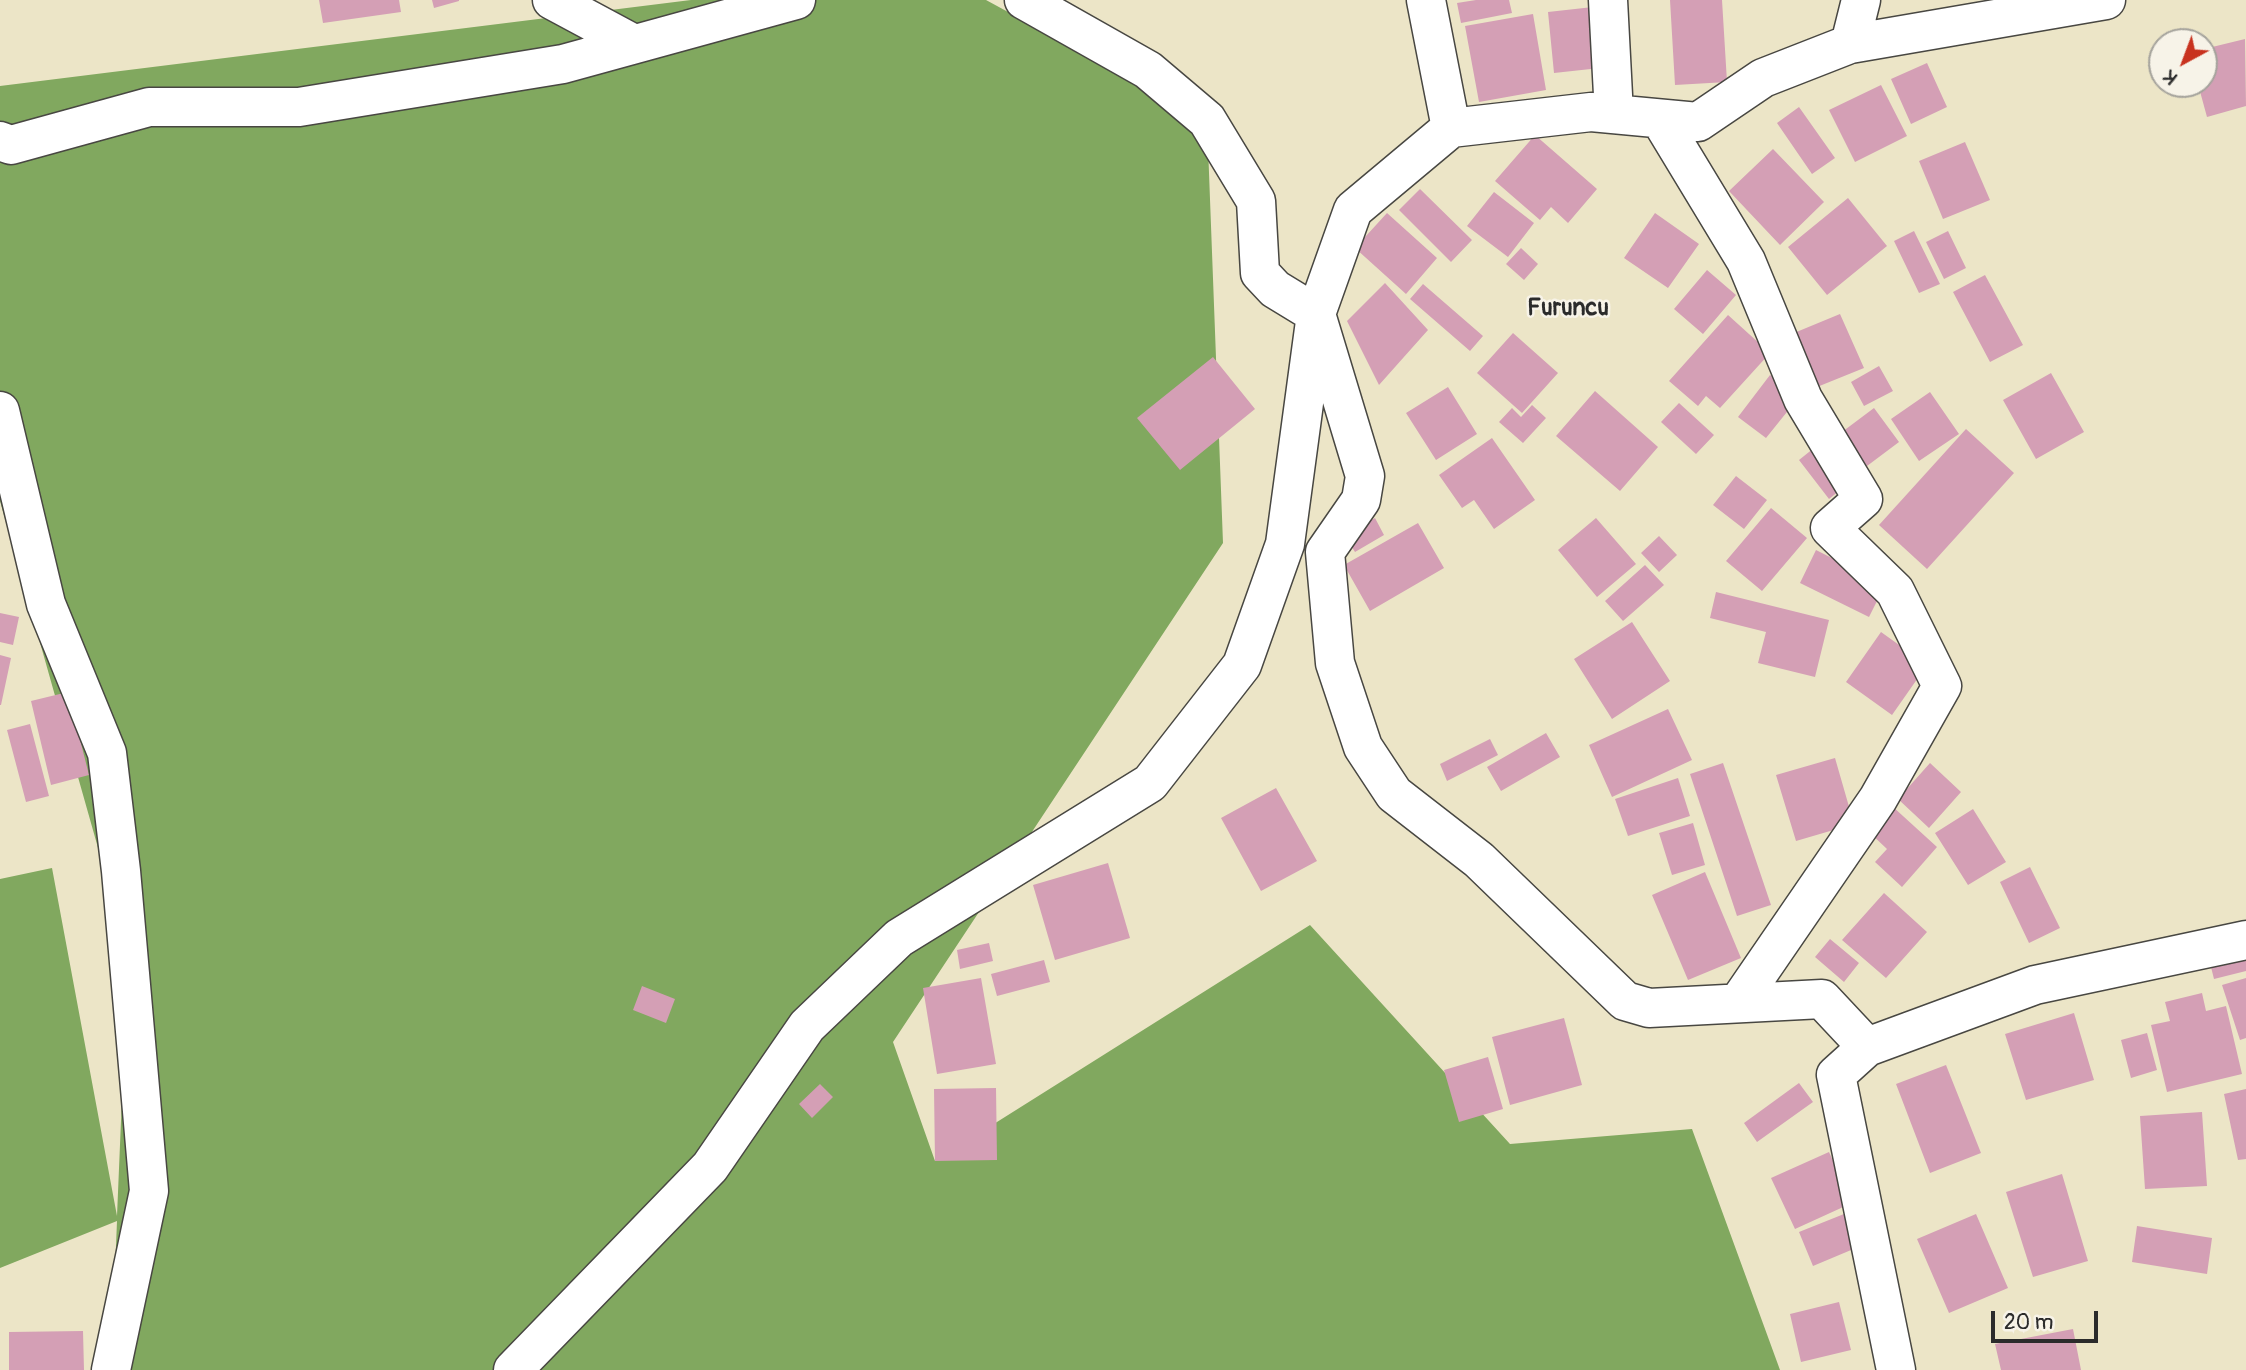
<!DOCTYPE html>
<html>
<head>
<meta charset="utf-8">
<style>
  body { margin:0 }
  #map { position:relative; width:2246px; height:1370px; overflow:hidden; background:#ece5c7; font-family:Pangolin,sans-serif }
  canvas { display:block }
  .north { position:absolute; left:2148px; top:28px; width:70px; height:70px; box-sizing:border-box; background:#f7f3e8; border:2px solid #a5a39c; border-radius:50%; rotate:221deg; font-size:19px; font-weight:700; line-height:28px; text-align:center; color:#2b2b2b }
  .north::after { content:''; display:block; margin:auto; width:24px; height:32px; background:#c8321e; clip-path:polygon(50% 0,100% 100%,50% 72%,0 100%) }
  .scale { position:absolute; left:1991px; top:1311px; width:107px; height:32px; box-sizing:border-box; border:4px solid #2b2b2b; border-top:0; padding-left:9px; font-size:21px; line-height:24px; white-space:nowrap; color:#2b2b2b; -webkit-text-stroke:5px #f7f3e8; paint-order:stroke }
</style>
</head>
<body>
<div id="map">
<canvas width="2246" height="1370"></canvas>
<div class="north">K</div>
<div class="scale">20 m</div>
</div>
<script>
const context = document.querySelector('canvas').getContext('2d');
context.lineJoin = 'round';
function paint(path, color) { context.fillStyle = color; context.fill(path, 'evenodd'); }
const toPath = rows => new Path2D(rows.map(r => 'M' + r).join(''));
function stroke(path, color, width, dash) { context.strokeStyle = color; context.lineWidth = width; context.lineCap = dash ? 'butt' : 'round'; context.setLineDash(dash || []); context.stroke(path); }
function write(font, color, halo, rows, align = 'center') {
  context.font = font + ' Pangolin,sans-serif'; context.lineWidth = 5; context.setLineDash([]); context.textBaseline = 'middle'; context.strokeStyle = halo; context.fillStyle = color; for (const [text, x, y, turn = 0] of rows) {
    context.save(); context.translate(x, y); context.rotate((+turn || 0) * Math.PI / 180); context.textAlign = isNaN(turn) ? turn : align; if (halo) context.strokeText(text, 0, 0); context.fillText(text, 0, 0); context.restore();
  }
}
const forest = toPath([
  [691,0,986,0,1207,120,1223,543,893,1042,935,1161,1310,925,1510,1144,1692,1129,1780,1370,111,1370,117,1221,0,1268,0,879,52,868,117,1216,128,954,0,501,0,86]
]);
const building = toPath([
  [319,0,399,0,401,12,323,23],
  [432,0,459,0,459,1,434,8],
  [1476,0,1509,0,1512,13,1461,23,1457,3],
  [1670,0,1722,0,1727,82,1675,85],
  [1593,7,1600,68,1554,73,1548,12],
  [1533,14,1546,90,1479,102,1465,26],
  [2245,39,2246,106,2207,117,2198,84,2204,84,2204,49],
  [1927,63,1947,107,1911,124,1891,79],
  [1881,85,1907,136,1855,162,1829,110],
  [1799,107,1835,158,1812,174,1777,123],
  [1535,135,1597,189,1568,223,1551,207,1540,220,1495,181],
  [1965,142,1990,200,1943,219,1919,161],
  [1773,149,1824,202,1780,245,1729,191],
  [1420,189,1472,240,1451,262,1399,210],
  [1494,192,1534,223,1508,257,1467,226],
  [1848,198,1887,246,1827,295,1788,247],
  [1387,213,1437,258,1406,294,1355,248],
  [1655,213,1699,244,1668,288,1624,258],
  [1914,231,1940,284,1919,293,1894,241],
  [1948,231,1966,268,1944,279,1926,242],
  [1521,248,1538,264,1524,280,1506,264],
  [1707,270,1736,295,1703,334,1674,309],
  [1985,275,2023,345,1990,362,1953,292],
  [1385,283,1428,330,1379,385,1347,321],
  [1423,284,1483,336,1470,351,1410,299],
  [1840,314,1864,368,1817,387,1794,333],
  [1728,315,1770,353,1720,408,1706,396,1698,406,1669,381],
  [1513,333,1558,373,1522,413,1477,373],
  [1213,357,1255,409,1180,470,1137,418],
  [1879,366,1893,391,1864,406,1851,382],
  [2051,373,2084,432,2036,459,2003,400],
  [1770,375,1799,397,1766,438,1738,417],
  [1448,387,1477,434,1436,460,1406,413],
  [1595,391,1658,447,1620,491,1556,436],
  [1930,392,1959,434,1919,461,1891,419],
  [1679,403,1714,435,1696,454,1661,422],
  [1532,405,1546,418,1523,443,1499,422,1512,408,1521,417],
  [1874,408,1899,442,1867,466,1842,432],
  [1966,429,2014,473,1927,569,1879,525],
  [1492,438,1535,500,1494,529,1474,500,1462,508,1439,475],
  [1819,444,1849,483,1829,499,1799,460],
  [1736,476,1767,500,1744,529,1713,505],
  [1771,508,1807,538,1762,591,1726,561],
  [1375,518,1384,535,1355,552,1345,536],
  [1596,518,1636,564,1597,597,1558,550],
  [1418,523,1444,568,1370,611,1344,565],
  [1659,536,1677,555,1659,572,1641,553],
  [1816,550,1885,585,1869,617,1800,583],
  [1645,565,1664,585,1623,621,1605,601],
  [1716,592,1829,620,1815,677,1758,663,1766,632,1710,618],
  [0,613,19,617,13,645,0,642],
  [1632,622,1670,681,1612,719,1574,659],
  [1881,632,1927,665,1892,715,1846,682],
  [0,655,11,658,1,705,0,705],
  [68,692,89,775,51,785,31,701],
  [1668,709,1692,760,1612,797,1589,745],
  [30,724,49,796,26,802,7,730],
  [1546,733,1560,757,1501,791,1487,767],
  [1490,739,1498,755,1447,781,1440,764],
  [1835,758,1854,824,1796,841,1776,775],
  [1723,763,1771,905,1737,916,1690,774],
  [1930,763,1961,792,1929,828,1898,799],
  [1678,778,1690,816,1628,836,1615,799],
  [1276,788,1317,861,1261,891,1221,818],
  [1892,806,1937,847,1902,887,1875,862,1887,849,1869,832],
  [1973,809,2006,862,1968,885,1935,833],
  [1693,823,1705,865,1672,875,1659,833],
  [1108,863,1130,938,1055,960,1033,885],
  [2030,867,2060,928,2029,943,2000,882],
  [1705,872,1741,958,1688,980,1652,895],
  [1884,893,1927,932,1886,978,1842,940],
  [1830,939,1859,963,1844,982,1815,957],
  [989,943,993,961,960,969,957,950],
  [2246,946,2246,971,2214,979,2208,955],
  [1044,960,1050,982,997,996,991,974],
  [981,978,996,1064,937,1074,923,988],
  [2246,978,2246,1038,2240,1040,2222,985],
  [642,986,675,999,666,1023,633,1010],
  [2202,993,2206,1011,2226,1006,2242,1074,2167,1092,2151,1025,2170,1021,2165,1002],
  [2074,1013,2094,1080,2026,1100,2005,1034],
  [1564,1018,1582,1085,1510,1105,1492,1037],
  [2147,1033,2157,1070,2131,1078,2121,1040],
  [1488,1057,1503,1109,1459,1122,1444,1070],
  [1946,1065,1981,1153,1930,1173,1896,1084],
  [1799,1083,1813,1102,1757,1142,1744,1123],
  [820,1084,833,1097,812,1118,799,1104],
  [996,1088,997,1160,935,1161,934,1089],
  [2246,1089,2246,1159,2238,1160,2224,1094],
  [2202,1112,2207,1186,2145,1189,2140,1116],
  [1829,1152,1852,1203,1795,1229,1771,1178],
  [2062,1174,2088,1261,2033,1277,2006,1192],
  [1849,1212,1863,1245,1813,1266,1799,1232],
  [1976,1214,2008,1288,1949,1313,1917,1239],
  [2137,1226,2212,1238,2207,1274,2132,1262],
  [1839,1302,1851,1350,1801,1362,1790,1314],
  [2073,1329,2081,1370,2001,1370,1995,1344],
  [83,1331,84,1370,9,1370,9,1332]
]);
const minor = toPath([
  [552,0,634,44],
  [1024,0,1148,70,1207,120,1256,201,1260,273,1275,289,1316,314,1365,476,1361,500,1325,552,1335,663,1363,747,1394,794,1479,860,1625,1001,1649,1008,1822,999,1867,1047],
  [1426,0,1451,128],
  [1608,0,1614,114],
  [1850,44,1861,0],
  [1660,119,1746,261,1803,399,1863,499,1830,528,1895,591,1942,686,1878,799,1738,1003],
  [0,141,11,145,149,107,299,107,563,64,796,0],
  [0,411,46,604,107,753,121,871,149,1191,111,1370],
  [513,1370,710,1167,807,1026,899,938,1150,783,1242,665,1285,544,1316,314,1353,210,1451,128,1591,112,1698,122,1763,78,1850,44,2106,0],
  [1896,1370,1836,1075,1867,1047,2035,985,2246,940]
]);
const quarterNames = [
  ["Furuncu",1568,309]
];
paint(forest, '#81a85f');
paint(building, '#d49fb5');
stroke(minor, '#484742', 41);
stroke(minor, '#fff', 38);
write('bold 23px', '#2b2b2b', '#f7f3e8', quarterNames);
</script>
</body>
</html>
